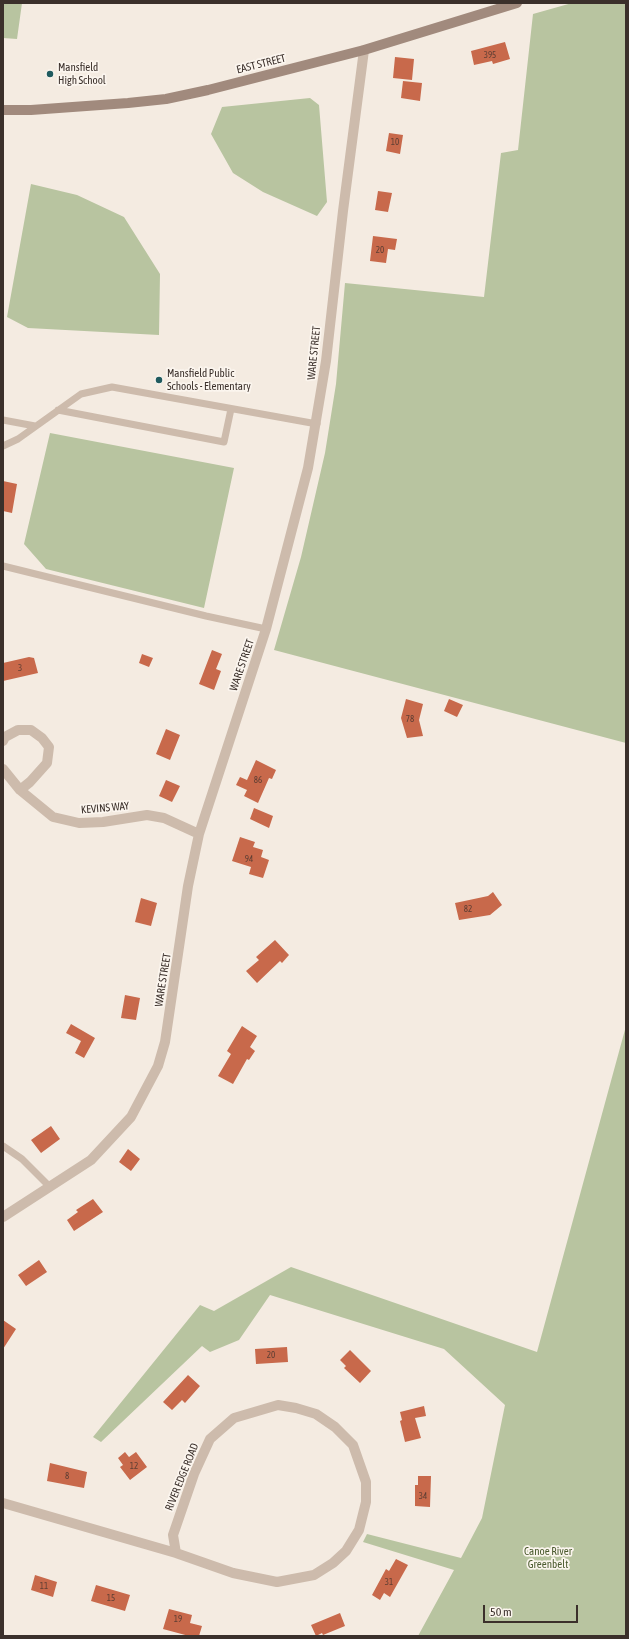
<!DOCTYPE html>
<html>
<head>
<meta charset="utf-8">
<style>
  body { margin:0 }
  #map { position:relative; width:629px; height:1639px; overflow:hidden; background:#f4ebe1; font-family:"Asap Condensed",sans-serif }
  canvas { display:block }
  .frame { position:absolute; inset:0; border:4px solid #3b302b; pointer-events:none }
  .scale { position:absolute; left:483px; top:1605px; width:95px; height:18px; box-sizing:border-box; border:2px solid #3b302b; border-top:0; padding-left:5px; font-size:12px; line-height:14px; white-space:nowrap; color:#3b302b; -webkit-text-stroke:3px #fbf5ee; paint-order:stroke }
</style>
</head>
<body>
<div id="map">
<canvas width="629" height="1639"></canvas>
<div class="frame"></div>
<div class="scale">50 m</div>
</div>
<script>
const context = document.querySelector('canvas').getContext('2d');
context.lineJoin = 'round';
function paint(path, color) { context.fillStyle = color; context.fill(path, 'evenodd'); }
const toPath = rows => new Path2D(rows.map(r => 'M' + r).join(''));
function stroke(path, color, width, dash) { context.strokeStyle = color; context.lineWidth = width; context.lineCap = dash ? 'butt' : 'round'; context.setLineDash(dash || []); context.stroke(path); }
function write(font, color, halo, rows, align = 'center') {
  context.font = font + ' "Asap Condensed",sans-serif'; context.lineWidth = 3.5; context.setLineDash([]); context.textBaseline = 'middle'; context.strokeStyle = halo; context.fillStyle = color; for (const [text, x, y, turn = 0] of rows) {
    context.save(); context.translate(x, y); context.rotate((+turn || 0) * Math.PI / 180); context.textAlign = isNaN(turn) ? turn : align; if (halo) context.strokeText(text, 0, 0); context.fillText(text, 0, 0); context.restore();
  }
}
const green = toPath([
  [3,3,22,3,17,39,3,38],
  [572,3,626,3,626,743,274,650,301,557,325,453,336,384,345,283,484,297,501,153,518,150,533,14],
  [310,98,319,105,327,202,317,216,263,192,233,173,211,134,222,107],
  [31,184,77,195,124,217,160,274,159,335,28,328,7,317],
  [50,433,234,468,204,608,46,569,24,544],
  [626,1026,626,1636,418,1636,454,1570,363,1542,367,1534,461,1558,482,1518,505,1405,444,1349,270,1295,239,1340,210,1352,202,1346,101,1442,93,1437,200,1305,214,1311,291,1267,537,1352]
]);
const building = toPath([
  [505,42,510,59,493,64,492,61,474,65,471,51],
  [395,57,414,59,412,80,393,78],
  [403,81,422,83,420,101,401,98],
  [389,133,403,135,400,154,386,151],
  [378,191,392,193,388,212,375,210],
  [373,236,397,239,395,250,388,249,386,263,370,261],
  [3,481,17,484,12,513,3,511],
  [212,650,222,654,216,669,221,671,214,690,199,684],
  [142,654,153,658,149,667,139,663],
  [29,657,34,658,38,673,3,681,3,663],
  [406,699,423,704,419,720,423,736,407,738,401,718],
  [449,699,463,705,457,717,444,711],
  [166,729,180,735,170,760,156,754],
  [256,760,276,770,272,779,269,778,258,803,244,796,247,790,236,785,240,777,247,780],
  [166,780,180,786,172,802,159,796],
  [254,808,273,816,269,828,250,819],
  [240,837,255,842,253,847,263,850,261,857,269,860,263,878,249,874,251,867,232,861],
  [493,892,502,905,490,915,459,920,455,903,488,896],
  [141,898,157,903,151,926,135,922],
  [275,940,289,955,282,963,280,961,257,983,246,971,259,960,256,957],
  [125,995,140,998,136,1020,121,1018],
  [71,1024,95,1038,84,1058,75,1053,81,1041,66,1033],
  [242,1026,257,1036,250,1047,255,1051,249,1060,247,1059,233,1084,218,1076,231,1054,227,1051],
  [51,1126,60,1139,41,1153,31,1140],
  [128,1149,140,1159,131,1171,119,1162],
  [93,1199,103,1212,74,1231,67,1220,78,1212,76,1210],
  [39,1260,47,1272,26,1286,18,1275],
  [3,1320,16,1329,3,1349],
  [287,1347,288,1362,256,1364,255,1349],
  [350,1350,371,1371,360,1383,344,1368,346,1366,340,1360],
  [188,1375,200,1386,185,1403,182,1400,172,1410,163,1402],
  [424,1406,426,1416,415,1418,421,1438,405,1442,400,1421,402,1420,400,1412],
  [125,1452,129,1457,136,1452,147,1467,130,1480,120,1467,123,1465,118,1458],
  [50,1463,87,1472,84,1488,47,1481],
  [418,1476,431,1476,430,1507,415,1506,415,1485,418,1485],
  [396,1559,408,1565,390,1597,384,1593,380,1600,372,1595,386,1569,389,1571],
  [35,1575,57,1582,53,1597,31,1590],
  [96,1585,130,1595,125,1611,91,1601],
  [169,1609,192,1615,190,1623,202,1626,199,1636,189,1636,163,1629],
  [340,1613,345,1626,323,1635,322,1633,316,1636,311,1625]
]);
const lane = toPath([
  [58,410,224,442,231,409],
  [3,420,35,426],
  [3,446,18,439,81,394,112,387,317,424],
  [3,566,206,616,266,629],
  [3,1146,22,1159,49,1186]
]);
const street = toPath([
  [3,741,5,737,18,730,31,730,42,738,49,747,47,763,30,782,20,790],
  [3,769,20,790,53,817,79,823,103,822,147,815,164,818,199,834],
  [3,1217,91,1160,131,1117,158,1066,165,1042,188,886,199,834,266,629,308,468,326,361,343,211,364,50],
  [3,1503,176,1553,233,1573,277,1582,314,1575,333,1563,346,1551,359,1530,366,1502,366,1482,353,1445,335,1427,316,1414,296,1408,278,1405,234,1418,210,1439,194,1474,173,1535,176,1553]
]);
const secondary = toPath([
  [3,110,31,110,128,103,166,99,208,90,364,50,517,3]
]);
const markers = [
  [50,74,4,"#1f5a5e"],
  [159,380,4,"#1f5a5e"]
];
const numberNames = [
  ["395",490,55],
  ["10",395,142],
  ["20",380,250],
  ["3",20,668],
  ["78",410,719],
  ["86",258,780],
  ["94",249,859],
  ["82",468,909],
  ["20",271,1355],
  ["12",134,1466],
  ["8",67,1476],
  ["34",423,1496],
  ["31",389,1582],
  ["11",44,1586],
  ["15",111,1598],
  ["19",178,1619]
];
const streetNames = [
  ["EAST STREET",261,64,-14],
  ["WARE STREET",314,353,-84],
  ["WARE STREET",242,665,-71],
  ["KEVINS WAY",105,808,-5],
  ["WARE STREET",163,980,-81],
  ["RIVER EDGE ROAD",182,1477,-68]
];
const poiNames = [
  ["Mansfield",58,68],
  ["High School",58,81],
  ["Mansfield Public",167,374],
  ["Schools - Elementary",167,387]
];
const parkNames = [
  ["Canoe River",548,1552],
  ["Greenbelt",548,1565]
];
paint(green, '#b8c4a0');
paint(building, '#c8694b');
stroke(lane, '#cdbbac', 7);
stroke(street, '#cdbbac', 10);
stroke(secondary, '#a18a7d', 10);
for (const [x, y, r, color] of markers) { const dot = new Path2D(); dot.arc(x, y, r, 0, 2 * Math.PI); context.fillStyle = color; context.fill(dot); stroke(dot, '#fbf5ee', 1.5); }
write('9px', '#5e3e33', null, numberNames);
write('11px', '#3b302b', '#fbf5ee', streetNames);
write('11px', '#3b302b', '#fbf5ee', poiNames, 'left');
write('11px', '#4a5a2e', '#fbf5ee', parkNames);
</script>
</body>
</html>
